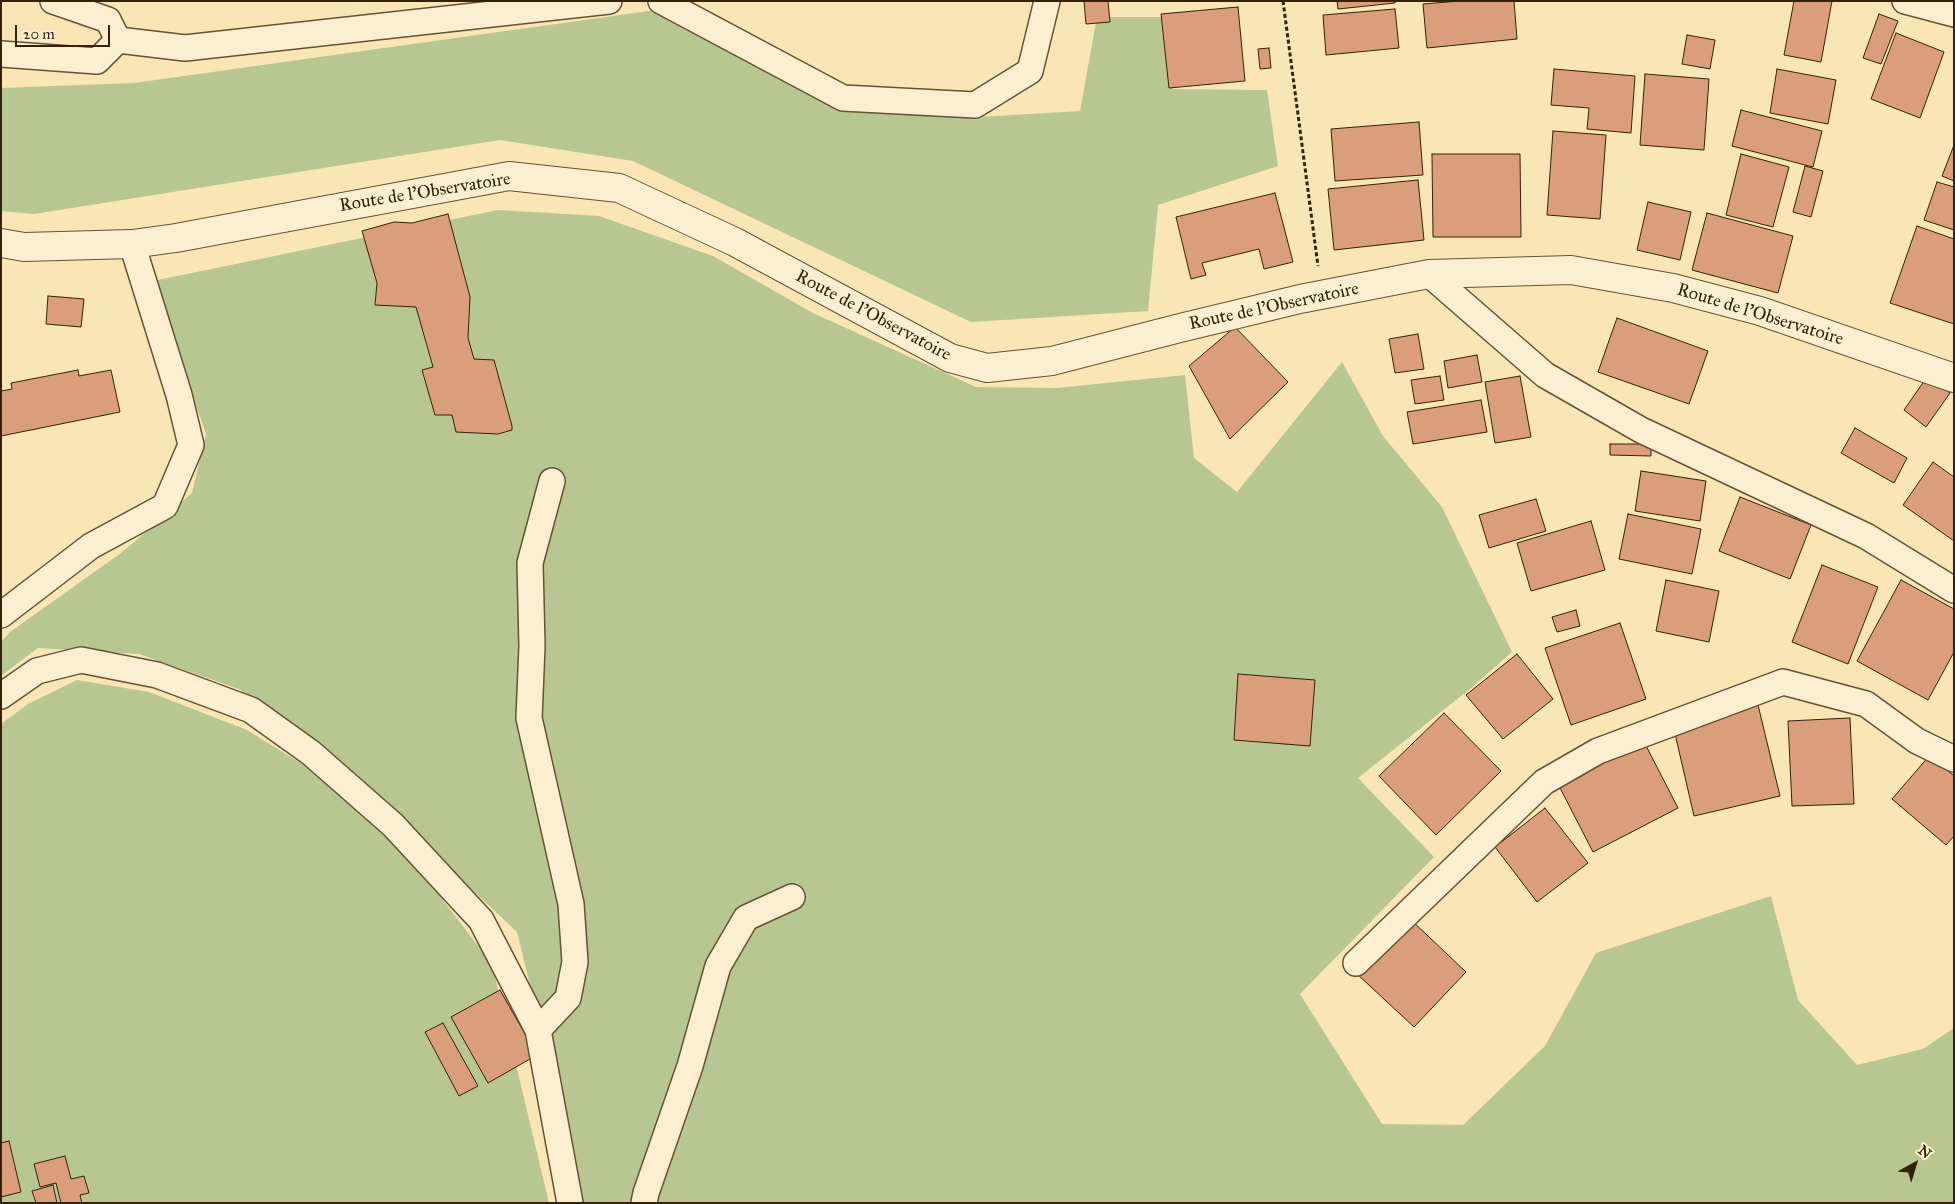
<!DOCTYPE html>
<html>
<head>
<meta charset="utf-8">
<style>
  body { margin:0 }
  #map { position:relative; width:1955px; height:1204px; overflow:hidden; background:#fae5b6; font-family:"IM FELL Great Primer",serif }
  canvas { display:block }
  .frame { position:absolute; inset:0; border:2px solid #342108; pointer-events:none }
  .north { position:absolute; left:1890px; top:1139px; width:50px; height:50px; -webkit-text-stroke:4px #fceed0; paint-order:stroke; rotate:39deg; font-size:14px; font-weight:700; line-height:20px; text-align:center; color:#342108 }
  .north::after { content:''; display:block; margin:auto; width:18px; height:22px; background:#342108; clip-path:polygon(50% 0,100% 100%,50% 72%,0 100%) }
  .scale { position:absolute; left:15px; top:25px; width:95px; height:22px; box-sizing:border-box; border:2px solid #342108; border-top:0; padding-left:6px; font-size:15px; line-height:18px; white-space:nowrap; color:#342108; -webkit-text-stroke:4px #fceed0; paint-order:stroke }
</style>
</head>
<body>
<div id="map">
<canvas width="1955" height="1204"></canvas>
<div class="frame"></div>
<div class="north">N</div>
<div class="scale">20 m</div>
</div>
<script>
const context = document.querySelector('canvas').getContext('2d');
context.lineJoin = 'round';
function paint(path, color) { context.fillStyle = color; context.fill(path, 'evenodd'); }
const toPath = rows => new Path2D(rows.map(r => 'M' + r).join(''));
function stroke(path, color, width, dash) { context.strokeStyle = color; context.lineWidth = width; context.lineCap = dash ? 'butt' : 'round'; context.setLineDash(dash || []); context.stroke(path); }
function write(font, color, halo, rows, align = 'center') {
  context.font = font + ' "IM FELL Great Primer",serif'; context.lineWidth = 5; context.setLineDash([]); context.textBaseline = 'middle'; context.strokeStyle = halo; context.fillStyle = color; for (const [text, x, y, turn = 0] of rows) {
    context.save(); context.translate(x, y); context.rotate((+turn || 0) * Math.PI / 180); context.textAlign = isNaN(turn) ? turn : align; if (halo) context.strokeText(text, 0, 0); context.fillText(text, 0, 0); context.restore();
  }
}
const green = toPath([
  [663,9,910,113,962,118,1080,111,1097,17,1161,17,1173,89,1267,90,1278,166,1158,205,1148,311,971,322,633,161,500,140,34,214,1,211,1,88,134,83],
  [498,210,599,216,713,256,813,313,976,387,1057,388,1185,375,1194,458,1237,492,1342,362,1383,436,1442,507,1512,652,1471,688,1358,778,1434,857,1300,994,1382,1124,1463,1125,1545,1046,1596,953,1771,896,1798,1000,1857,1065,1923,1049,1954,1028,1954,1203,584,1203,517,932,338,763,239,689,139,654,38,648,1,676,1,642,10,632,121,553,192,493,206,434,153,281],
  [77,680,149,692,247,730,310,769,409,856,492,964,549,1203,1,1203,1,724,28,704]
]);
const building = toPath([
  [1084,1,1108,1,1110,22,1086,24,1084,1],
  [1337,1,1395,1,1395,3,1338,9,1337,1],
  [1460,1,1514,1,1517,39,1427,48,1423,4,1460,1],
  [1794,1,1832,1,1821,62,1784,55,1794,1],
  [1238,7,1245,81,1169,88,1161,14,1238,7],
  [1395,9,1399,48,1326,55,1323,15,1395,9],
  [1879,14,1898,21,1881,64,1863,58,1879,14],
  [1896,33,1944,52,1920,118,1871,99,1896,33],
  [1687,35,1715,40,1710,69,1682,64,1687,35],
  [1269,48,1271,68,1260,69,1258,49,1269,48],
  [1554,69,1635,76,1631,133,1587,129,1589,108,1551,105,1554,69],
  [1777,69,1836,80,1828,124,1770,113,1777,69],
  [1645,74,1709,79,1704,150,1640,145,1645,74],
  [1741,110,1822,131,1813,167,1732,146,1741,110],
  [1419,122,1423,175,1335,181,1331,129,1419,122],
  [1553,131,1606,135,1600,219,1547,215,1553,131],
  [1954,145,1954,181,1942,176,1954,145],
  [1432,154,1520,154,1521,237,1433,237,1432,154],
  [1741,154,1789,167,1773,227,1726,215,1741,154],
  [1805,166,1823,171,1811,217,1793,212,1805,166],
  [1418,180,1424,240,1334,250,1328,189,1418,180],
  [1937,182,1954,187,1954,230,1924,220,1937,182],
  [1275,193,1293,262,1264,269,1259,249,1202,263,1206,275,1191,279,1176,217,1275,193],
  [1648,202,1691,212,1680,260,1637,250,1648,202],
  [1707,213,1793,236,1778,293,1692,270,1707,213],
  [448,214,470,297,468,338,474,359,494,360,512,426,512,430,498,434,456,432,452,415,435,415,422,370,433,367,416,307,375,305,377,283,362,231,394,222,412,223,448,214],
  [1917,226,1954,239,1954,324,1890,303,1917,226],
  [48,296,84,299,81,327,46,324,48,296],
  [1617,318,1708,351,1689,404,1598,372,1617,318],
  [1235,327,1288,382,1230,439,1189,366,1235,327],
  [1418,334,1424,369,1395,373,1389,339,1418,334],
  [1477,355,1482,382,1448,388,1444,361,1477,355],
  [78,370,79,376,111,370,120,412,1,436,1,391,12,389,11,383,78,370],
  [1440,376,1444,400,1415,404,1411,380,1440,376],
  [1520,376,1531,437,1495,443,1485,382,1520,376],
  [1927,377,1950,393,1926,427,1904,410,1927,377],
  [1481,400,1487,432,1413,444,1407,412,1481,400],
  [1855,428,1907,458,1894,483,1841,453,1855,428],
  [1610,444,1651,444,1651,456,1610,455,1610,444],
  [1933,462,1954,477,1954,541,1903,505,1933,462],
  [1641,471,1706,481,1700,521,1635,511,1641,471],
  [1740,497,1811,525,1790,579,1719,551,1740,497],
  [1536,499,1546,531,1489,548,1479,515,1536,499],
  [1628,514,1701,529,1692,574,1619,559,1628,514],
  [1591,521,1605,570,1531,591,1517,543,1591,521],
  [1822,565,1878,587,1848,664,1792,642,1822,565],
  [1666,580,1719,591,1709,642,1656,631,1666,580],
  [1901,580,1954,609,1954,652,1928,700,1857,661,1901,580],
  [1576,610,1580,626,1557,632,1552,617,1576,610],
  [1620,623,1646,699,1571,725,1545,648,1620,623],
  [1517,654,1553,699,1503,739,1466,695,1517,654],
  [1238,674,1315,680,1310,746,1234,740,1238,674],
  [1758,705,1780,796,1694,816,1673,725,1758,705],
  [1444,713,1501,771,1436,835,1379,776,1444,713],
  [1850,718,1854,804,1792,806,1788,721,1850,718],
  [1641,736,1678,808,1593,852,1556,780,1641,736],
  [1930,755,1954,776,1954,836,1946,845,1892,799,1930,755],
  [1545,808,1588,863,1537,902,1495,847,1545,808],
  [1409,918,1466,972,1414,1027,1356,973,1409,918],
  [500,990,537,1055,488,1083,451,1017,500,990],
  [443,1023,478,1086,459,1096,425,1032,443,1023],
  [9,1141,21,1192,1,1197,1,1143,9,1141],
  [65,1156,71,1179,84,1176,89,1193,80,1195,82,1203,61,1203,56,1183,40,1187,34,1164,65,1156],
  [53,1185,57,1203,36,1203,32,1191,53,1185]
]);
const path = toPath([
  [1283,1,1318,266]
]);
const minor = toPath([
  [661,1,843,98,975,105,1030,71,1047,1],
  [1905,1,1954,14],
  [118,40,185,48,609,1],
  [1,54,97,61,118,40,108,20,53,1],
  [1429,274,1545,375,1641,430,1866,536,1954,590],
  [1,615,91,546,165,506,191,445,179,395,132,244],
  [1,696,37,671,81,660,157,675,251,710,311,753,393,825,481,920,538,1030,570,1203],
  [1356,963,1544,782,1598,751,1783,682,1866,704,1917,741,1954,759],
  [538,1030,568,998,575,962,571,904,529,718,532,646,530,563,552,481],
  [644,1203,646,1193,690,1066,718,966,746,918,792,897]
]);
const tertiary = toPath([
  [1,243,24,247,132,244,176,238,509,176,619,188,735,242,950,358,987,368,1052,361,1180,328,1300,299,1429,274,1571,270,1673,288,1760,311,1954,378]
]);
const streetNames = [
  ["Route de l'Observatoire",425,193,-9],
  ["Route de l'Observatoire",1274,307,-12],
  ["Route de l'Observatoire",1760,315,17],
  ["Route de l'Observatoire",873,316,28]
];
paint(green, '#b8c692');
paint(building, '#da9e7d');
stroke(building, '#342108', 1);
stroke(minor, '#665234', 28);
stroke(tertiary, '#665234', 30);
stroke(path, '#342108', 3, [4, 2.5]);
stroke(minor, '#fceed0', 25);
stroke(tertiary, '#fceed0', 28);
write('18px', '#342108', '#fceed0', streetNames);
</script>
</body>
</html>
